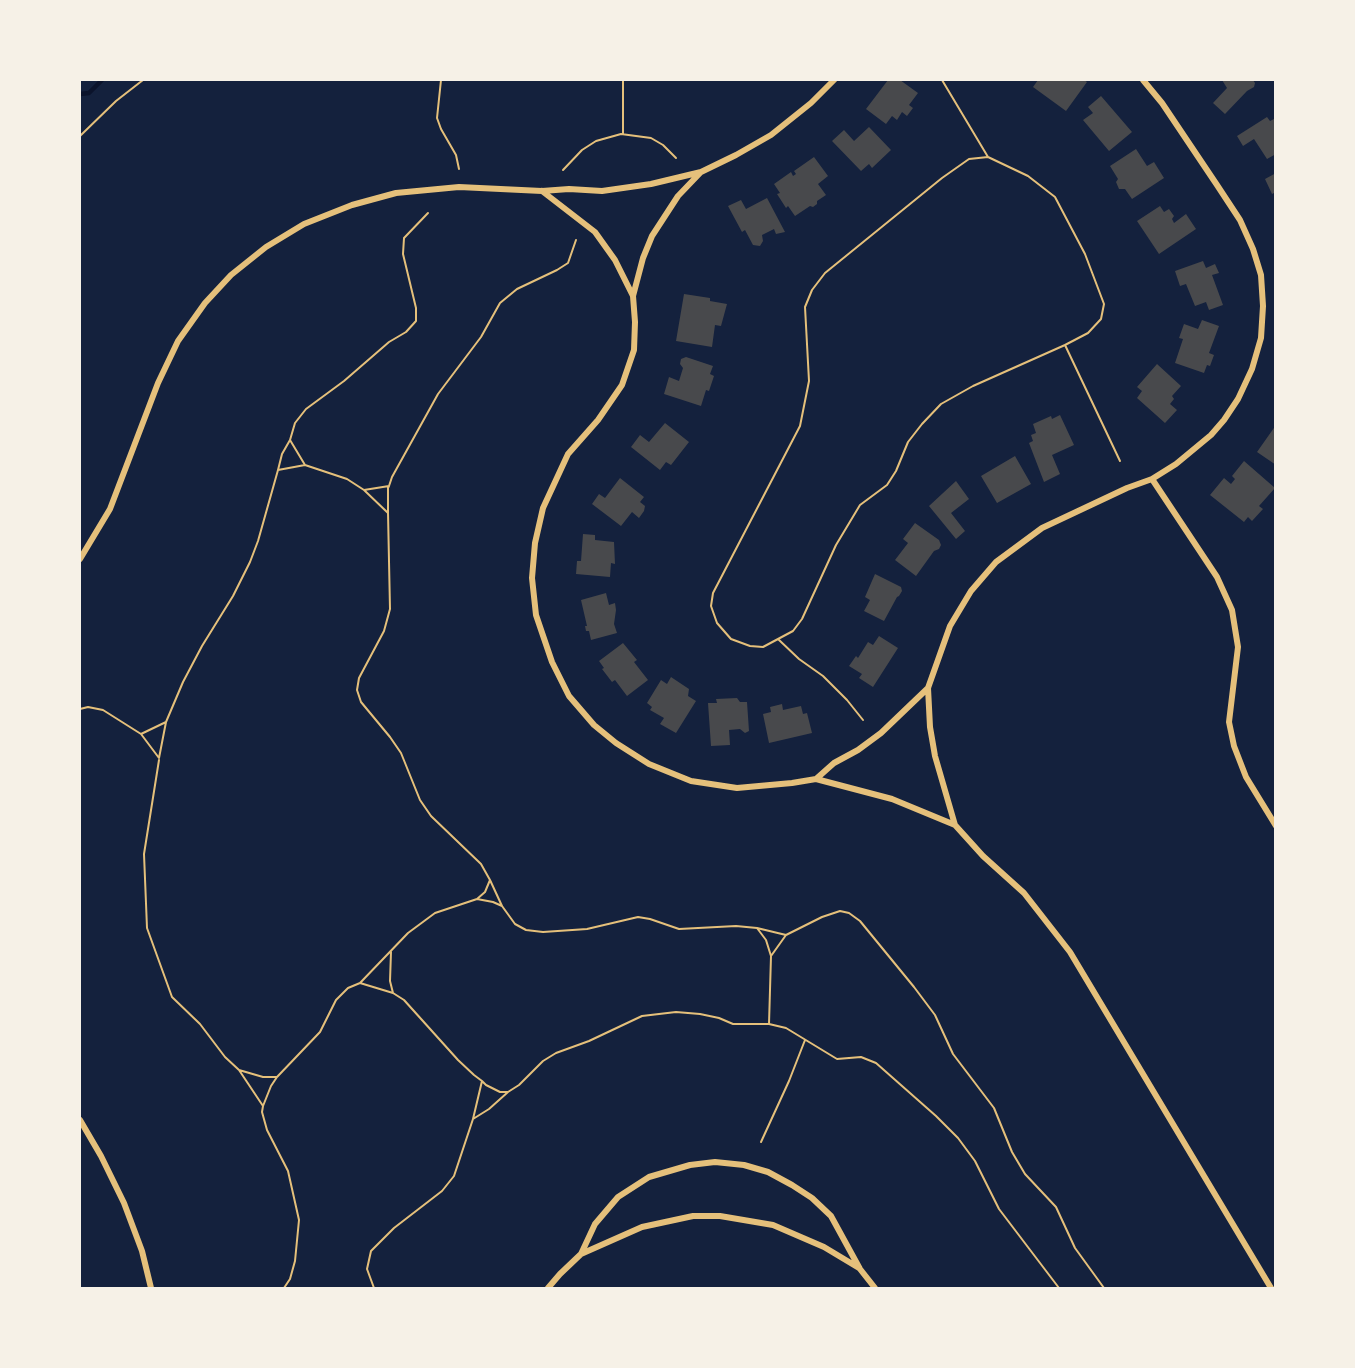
<!DOCTYPE html>
<html>
<head>
<meta charset="utf-8">
<style>
  body { margin:0 }
  #map { position:relative; width:1355px; height:1368px; overflow:hidden; background:#14213d; font-family:Mulish,sans-serif }
  canvas { display:block }
  .frame { position:absolute; inset:0; border:81px solid #f6f1e7; pointer-events:none }
</style>
</head>
<body>
<div id="map">
<canvas width="1355" height="1368"></canvas>
<div class="frame"></div>
</div>
<script>
const context = document.querySelector('canvas').getContext('2d');
context.lineJoin = 'round';
const toPath = rows => new Path2D(rows.map(r => 'M' + r).join(''));
function stroke(path, color, width, dash) { context.strokeStyle = color; context.lineWidth = width; context.lineCap = dash ? 'butt' : 'round'; context.setLineDash(dash || []); context.stroke(path); }
function paint(path, color) { context.fillStyle = color; context.fill(path, 'evenodd'); }
const stream = toPath([
  [80,94,89,93,102,80]
]);
const building = toPath([
  [888,80,900,80,918,93,909,105,913,108,907,116,902,112,897,120,892,116,886,124,866,109],
  [1038,80,1084,80,1087,82,1066,111,1033,87],
  [1222,80,1253,80,1255,83,1254,87,1247,91,1225,114,1213,103,1227,88],
  [1101,96,1132,132,1109,151,1083,120,1093,113,1088,107],
  [1267,117,1270,121,1276,118,1276,154,1267,159,1254,139,1243,146,1237,136],
  [869,127,891,150,872,168,869,164,861,171,832,141,844,130,854,141],
  [1136,149,1147,166,1154,162,1164,178,1132,199,1125,189,1119,189,1116,182,1118,179,1110,166],
  [814,157,828,176,818,184,826,195,817,201,817,204,813,207,810,206,795,216,788,206,786,208,777,194,780,193,774,184,791,172,793,176,796,174,794,171],
  [1276,173,1276,192,1272,194,1265,179],
  [767,198,785,232,776,234,774,229,762,235,763,241,760,246,753,245,745,230,742,232,728,206,741,200,746,209],
  [1160,206,1164,212,1169,209,1174,216,1172,219,1174,223,1186,214,1196,229,1159,254,1137,221],
  [1203,261,1206,268,1215,264,1219,273,1212,275,1223,305,1209,310,1206,302,1195,306,1186,284,1180,286,1175,271],
  [684,294,710,298,710,301,727,304,721,326,715,325,712,347,676,341],
  [1202,320,1219,326,1209,353,1214,355,1210,366,1207,365,1204,373,1175,363,1183,339,1179,338,1184,324,1198,329],
  [686,357,713,366,710,374,714,376,709,391,706,390,701,406,664,394,669,377,679,381,683,368,680,364,681,359],
  [1157,364,1181,386,1172,396,1174,399,1170,404,1177,410,1165,423,1137,398,1142,391,1137,387],
  [1060,415,1074,445,1052,455,1060,474,1044,482,1029,443,1033,441,1031,435,1036,433,1033,424,1051,416,1052,419],
  [665,423,689,442,671,465,666,462,660,470,631,447,640,435,649,442],
  [1276,425,1276,465,1257,452],
  [1015,456,1031,484,997,503,981,476],
  [1244,461,1275,488,1259,506,1263,509,1252,521,1248,517,1244,522,1210,495,1224,478,1231,484,1235,479,1232,476],
  [620,478,644,497,640,502,645,506,644,511,639,518,632,512,621,526,592,504,599,494,605,498],
  [956,481,969,499,951,513,965,531,956,539,929,506],
  [915,523,939,540,941,545,939,549,934,551,916,576,895,560,908,543,903,539],
  [583,534,595,535,595,540,614,542,615,564,611,563,610,577,576,574,577,561,581,561],
  [875,574,901,587,902,591,899,596,897,597,884,621,864,611,870,600,865,597],
  [606,593,609,605,615,603,616,610,614,624,617,633,591,640,589,631,586,631,585,626,587,626,581,600],
  [879,636,898,648,873,687,859,678,862,674,849,666,856,656,858,658,868,642,873,645],
  [623,643,637,660,634,662,648,680,627,696,615,680,612,682,602,669,604,668,599,661],
  [671,677,689,689,688,696,696,701,676,733,660,724,664,718,650,710,652,707,647,703,661,680,667,684],
  [737,698,740,702,747,702,749,731,745,733,740,729,729,730,730,745,711,746,708,703,717,703,716,699],
  [782,704,783,710,801,706,803,714,807,713,812,733,769,743,763,714,771,712,770,707]
]);
const path = toPath([
  [441,80,437,118,441,129,456,155,459,169],
  [623,80,623,134],
  [942,80,988,157,1028,176,1055,197,1085,254,1104,304,1101,319,1088,333,1065,345,1120,461],
  [80,136,116,101,143,80],
  [988,157,969,159,942,178,825,273,812,290,805,307,809,381,800,426,713,593,711,606,717,623,731,639,750,646,763,647,793,631,802,619,836,545,860,505,887,485,896,471,908,442,922,424,941,404,973,386,1065,345],
  [563,170,582,150,596,141,621,134,651,138,663,145,676,158],
  [290,440,295,423,306,409,344,381,389,342,406,332,416,321,416,308,403,254,404,238,428,213],
  [305,465,278,470,282,454,290,440,305,465,347,479,364,490],
  [389,486,364,490,388,513,388,488,389,486,392,477,438,394,481,337,500,303,517,289,557,270,568,263,576,240],
  [388,513,390,609,384,631,359,678,357,690,361,702,390,737,401,753,420,800,431,816,481,864,490,880],
  [778,639,799,659,823,676,847,700,863,720],
  [80,709,88,707,103,710,141,734],
  [166,722,159,758,141,734,166,722,183,682,202,646,233,596,250,562,258,541,278,470],
  [159,760,144,854,147,928,172,997,200,1024,225,1057,239,1070],
  [502,906,515,924,526,930,543,932,587,929,638,917,650,919,679,929,736,926,757,928],
  [786,935,822,917,840,911,849,913,860,921,914,987,935,1015,953,1054,994,1108,1012,1152,1025,1174,1056,1207,1075,1248,1104,1288],
  [391,952,390,981,393,993,360,983,408,933,435,913,477,899,493,902,502,906,490,880,485,892,477,899],
  [393,993,404,1000,458,1060,474,1075,482,1081,486,1085,500,1092,508,1092,489,1109,473,1119,482,1081],
  [769,1024,786,1028,837,1059,861,1057,876,1063,936,1116,958,1138,975,1161,999,1209,1059,1288],
  [277,1077,320,1032,336,1000,348,988,360,983],
  [508,1092,519,1085,543,1061,556,1053,589,1041,642,1016,676,1012,700,1014,719,1018,733,1024,769,1024,771,956,786,935,757,928,766,940,771,956],
  [263,1106,239,1070,263,1077,277,1077,271,1086,263,1106,262,1112,267,1130,288,1171,299,1220,295,1261,290,1279,284,1288],
  [761,1142,789,1081,805,1040],
  [374,1288,367,1269,371,1251,394,1228,442,1191,454,1176,473,1119]
]);
const minor = toPath([
  [1143,80,1162,103,1217,185,1240,220,1253,249,1261,275,1263,306,1261,338,1252,369,1238,399,1224,420,1211,435,1176,464,1152,479,1127,488,1042,528,996,562,971,591,950,626,928,688,930,727,935,756,955,825,983,856,1024,893,1070,952,1271,1288],
  [542,191,595,232,615,260,633,296,635,322,634,350,622,385,598,420,568,454,543,508,535,543,532,578,536,615,552,662,569,696,594,725,616,743,649,764,691,781,737,788,792,783,816,779,892,799,955,825],
  [633,296,643,258,652,236,678,196,700,173],
  [1152,479,1217,577,1232,610,1238,647,1229,722,1234,746,1246,777,1276,826],
  [80,559,110,509,158,383,178,341,205,303,231,275,266,247,304,224,352,205,396,193,459,187,542,191,569,189,602,191,651,184,701,172,736,155,771,135,811,103,834,80],
  [816,779,834,763,858,750,881,733,928,688],
  [80,1120,101,1156,124,1203,142,1251,151,1288],
  [581,1254,595,1224,618,1197,649,1177,690,1165,715,1162,744,1165,768,1172,792,1185,812,1198,831,1216,860,1269,875,1288],
  [548,1288,560,1274,581,1254,642,1227,693,1216,720,1216,773,1225,824,1247,859,1268]
]);
stroke(stream, '#0b132b', 4.5);
paint(building, '#48494c');
stroke(path, '#e5c07b', 2);
stroke(minor, '#e5c07b', 6);
</script>
</body>
</html>
